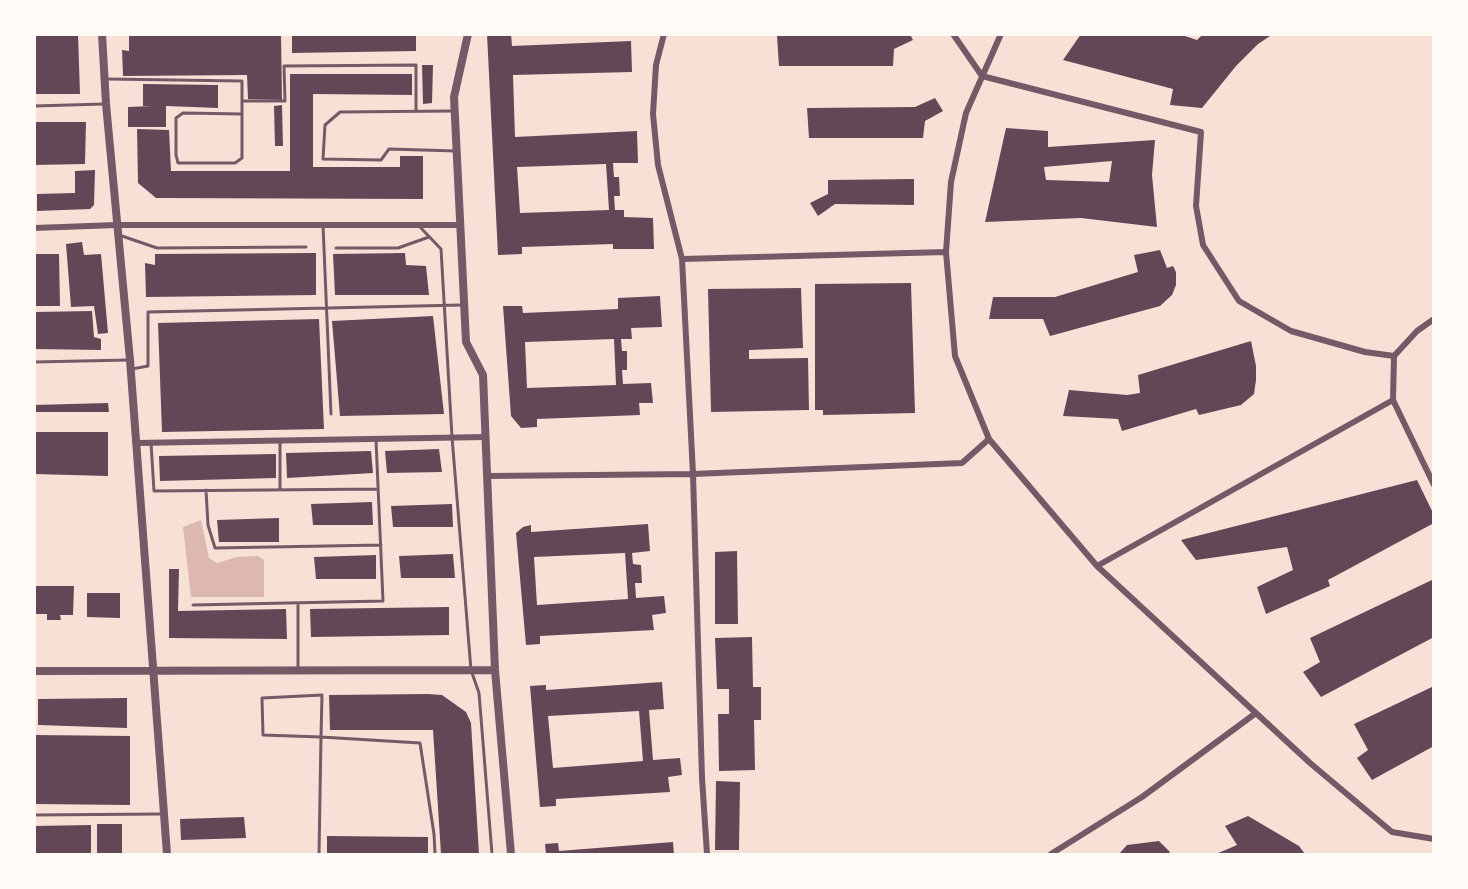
<!DOCTYPE html>
<html>
<head>
<meta charset="utf-8">
<style>
  body { margin:0 }
  #map { position:relative; width:1468px; height:889px; overflow:hidden; background:#f7e1d7; font-family:Helvetica,sans-serif }
  canvas { display:block }
  .frame { position:absolute; inset:0; border:36px solid #fffaf5; pointer-events:none }
</style>
</head>
<body>
<div id="map">
<canvas width="1468" height="889"></canvas>
<div class="frame"></div>
</div>
<script>
const context = document.querySelector('canvas').getContext('2d');
context.lineJoin = 'round';
function paint(path, color) { context.fillStyle = color; context.fill(path, 'evenodd'); }
const toPath = rows => new Path2D(rows.map(r => 'M' + r).join(''));
function stroke(path, color, width, dash) { context.strokeStyle = color; context.lineWidth = width; context.lineCap = dash ? 'butt' : 'round'; context.setLineDash(dash || []); context.stroke(path); }
const water = toPath([
  [201,520,209,558,217,563,237,557,258,556,264,560,264,597,191,597,183,527]
]);
const building = toPath([
  [34,34,78,34,80,94,34,94],
  [129,34,281,34,282,100,248,99,247,75,123,76,122,50,129,51],
  [292,34,416,34,416,51,292,53],
  [487,34,511,34,512,46,631,41,632,72,513,75,515,137,637,131,638,163,613,163,614,177,619,177,620,196,614,196,615,210,624,210,624,217,653,218,654,249,613,249,613,244,522,247,522,254,498,255],
  [606,164,609,210,520,213,517,167],
  [910,34,913,40,894,49,893,66,779,66,777,36],
  [1081,34,1179,34,1197,40,1203,34,1273,34,1258,44,1236,66,1202,108,1170,105,1173,89,1063,60],
  [422,65,433,65,432,103,423,104],
  [290,74,412,74,412,95,313,94,313,167,400,167,400,156,423,156,423,199,156,198,138,183,137,129,169,130,171,171,290,171],
  [143,84,218,85,218,108,166,106,166,127,128,127,128,107,153,106,143,106],
  [935,98,943,111,925,121,923,138,809,138,807,108,915,107],
  [282,105,283,146,275,146,274,106],
  [34,122,86,122,85,164,34,165],
  [1006,128,1048,131,1048,147,1155,140,1152,175,1157,227,1081,218,985,222],
  [1112,161,1109,182,1046,180,1044,167],
  [95,170,94,205,90,209,37,211,37,194,75,193,75,171],
  [914,179,914,205,835,204,818,216,810,203,828,194,828,180],
  [82,242,84,255,101,254,108,333,98,334,94,306,71,307,66,244],
  [1160,250,1167,268,1173,266,1176,272,1176,285,1172,295,1160,306,1050,336,1043,319,989,319,993,297,1055,297,1138,272,1134,255],
  [316,253,316,295,146,297,145,263,155,265,155,254],
  [405,253,406,265,426,266,429,295,335,295,333,254],
  [34,254,59,254,60,306,34,306],
  [911,283,915,413,823,415,823,410,815,410,815,284],
  [801,288,803,348,749,350,749,359,808,358,809,410,711,412,708,289],
  [660,296,662,327,631,328,632,339,621,339,622,351,627,351,627,370,622,370,623,384,651,383,653,403,639,403,640,415,537,419,537,427,521,428,511,416,503,306,522,306,523,313,618,309,618,298],
  [614,339,616,385,527,388,525,342],
  [92,311,94,337,101,339,101,350,34,349,34,312],
  [433,316,444,414,340,416,332,321],
  [319,319,324,429,162,432,158,323],
  [1251,341,1256,366,1256,380,1254,394,1241,405,1199,415,1196,409,1122,431,1118,419,1063,416,1069,390,1127,395,1140,393,1138,375],
  [108,403,109,412,34,412,34,405],
  [34,432,108,432,108,476,34,474],
  [439,449,442,472,387,473,385,451],
  [371,451,373,473,287,478,286,453],
  [276,454,276,478,160,481,159,456],
  [1417,480,1434,515,1434,523,1328,580,1330,586,1266,614,1257,587,1293,570,1287,547,1196,560,1181,540],
  [372,502,373,525,313,525,311,504],
  [452,504,453,527,393,527,391,506],
  [279,518,279,542,219,542,217,520],
  [648,524,650,551,632,553,633,564,641,565,642,583,635,583,636,598,664,596,666,613,652,615,654,630,540,636,540,644,526,645,516,533,523,527,531,525,531,532],
  [625,553,628,599,537,605,534,557],
  [737,551,738,624,715,624,715,552],
  [453,554,455,578,401,578,399,556],
  [376,555,376,579,316,579,314,557],
  [169,569,179,569,178,611,286,609,287,639,169,638],
  [1434,579,1434,637,1321,697,1303,672,1320,662,1310,638],
  [34,586,74,586,73,615,60,615,61,620,47,620,47,614,34,614],
  [87,593,120,593,120,618,87,617],
  [449,607,449,635,311,637,310,609],
  [752,637,753,687,761,687,761,720,754,720,755,770,719,771,718,714,729,714,729,689,717,689,715,638],
  [662,682,664,709,649,710,653,760,680,758,682,775,668,777,670,792,556,799,556,806,540,807,530,686,546,685,546,690],
  [639,711,643,761,553,768,548,716],
  [1434,686,1434,746,1372,780,1357,758,1368,750,1354,724],
  [428,694,442,695,466,712,471,723,479,854,441,854,433,730,330,730,329,695],
  [127,698,127,728,38,725,38,699],
  [36,735,130,736,130,805,34,804],
  [716,781,740,782,739,850,715,850],
  [1248,816,1299,846,1305,854,1216,854,1237,845,1225,826],
  [244,817,246,838,181,840,180,819],
  [97,824,122,824,122,854,97,854],
  [91,825,91,854,34,854,34,826],
  [327,836,428,837,428,854,327,854],
  [1159,841,1170,852,1169,854,1119,854,1127,845],
  [673,842,674,854,546,854,545,844,558,843,559,851]
]);
const service = toPath([
  [107,79,242,81,242,158,235,163,178,163,176,155,176,118,183,113,242,114],
  [242,101,285,101,284,66,416,65,416,111],
  [34,106,104,104],
  [453,111,340,112,325,125,323,159,381,160,389,149,456,151],
  [323,225,331,414],
  [420,227,441,249,452,437,471,670,479,693,492,854],
  [119,235,157,248,306,247],
  [336,248,398,248,429,237],
  [34,362,129,360],
  [132,369,148,366,148,312,462,305],
  [280,440,280,490],
  [151,443,154,491,377,489],
  [206,490,208,525,215,548,381,545],
  [298,603,298,670],
  [193,605,383,601,376,440],
  [34,815,162,814],
  [319,854,321,737,322,695,262,698,263,735,321,737,420,743,434,834,435,854]
]);
const minor = toPath([
  [664,34,656,65,653,114,658,165,682,259,693,474,702,778,707,854],
  [953,34,982,76,1201,132,1196,206,1203,245,1239,301,1291,331,1365,352,1394,356,1417,331,1434,319],
  [1001,34,966,113,951,182,946,252,955,356,989,439,1097,566,1310,763,1392,832,1434,839],
  [34,228,117,225,460,225],
  [682,259,946,252],
  [1394,356,1393,400,1434,485],
  [136,443,486,437],
  [488,476,693,474,962,463,989,439],
  [1097,566,1393,400],
  [1051,854,1142,797,1256,713]
]);
const tertiary = toPath([
  [102,34,106,104,130,360,167,854],
  [468,34,454,97,466,342,483,375,495,670,511,854],
  [34,671,495,670]
]);
paint(water, '#dcb8b0');
paint(building, '#644757');
stroke(service, '#755966', 3);
stroke(minor, '#755966', 6);
stroke(tertiary, '#755966', 8);
</script>
</body>
</html>
